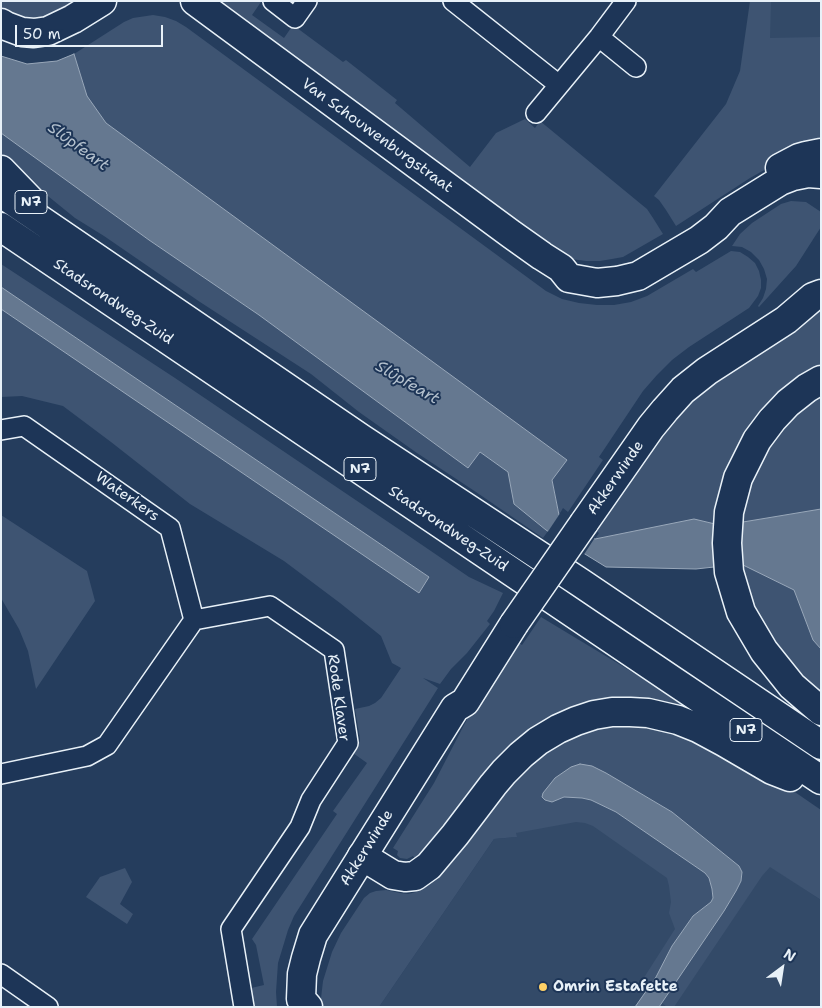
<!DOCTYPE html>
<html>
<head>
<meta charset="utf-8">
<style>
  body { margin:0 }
  #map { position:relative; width:822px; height:1008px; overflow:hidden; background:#253d5d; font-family:"Shantell Sans",sans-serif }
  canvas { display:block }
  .frame { position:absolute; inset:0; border:2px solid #e8f1f8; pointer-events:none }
  .north { position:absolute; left:757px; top:943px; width:50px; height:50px; -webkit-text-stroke:4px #1d3557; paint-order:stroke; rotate:31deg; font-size:14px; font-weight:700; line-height:20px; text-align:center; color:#e8f1f8 }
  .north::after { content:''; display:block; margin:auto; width:18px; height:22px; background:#e8f1f8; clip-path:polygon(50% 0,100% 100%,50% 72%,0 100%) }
  .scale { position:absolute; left:15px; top:25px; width:148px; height:22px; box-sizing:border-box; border:2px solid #e8f1f8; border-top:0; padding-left:6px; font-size:15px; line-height:18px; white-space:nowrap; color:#e8f1f8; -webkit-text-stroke:4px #1d3557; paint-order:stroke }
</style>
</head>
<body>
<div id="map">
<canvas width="822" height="1008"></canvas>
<div class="frame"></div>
<div class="north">N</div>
<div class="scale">50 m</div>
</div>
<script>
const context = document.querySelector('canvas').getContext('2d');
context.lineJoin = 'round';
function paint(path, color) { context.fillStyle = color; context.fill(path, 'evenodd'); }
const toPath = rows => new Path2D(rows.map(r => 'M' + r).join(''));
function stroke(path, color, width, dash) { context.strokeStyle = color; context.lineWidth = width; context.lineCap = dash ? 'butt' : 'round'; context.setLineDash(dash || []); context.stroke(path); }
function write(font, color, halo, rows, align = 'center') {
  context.font = font + ' "Shantell Sans",sans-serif'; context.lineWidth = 4; context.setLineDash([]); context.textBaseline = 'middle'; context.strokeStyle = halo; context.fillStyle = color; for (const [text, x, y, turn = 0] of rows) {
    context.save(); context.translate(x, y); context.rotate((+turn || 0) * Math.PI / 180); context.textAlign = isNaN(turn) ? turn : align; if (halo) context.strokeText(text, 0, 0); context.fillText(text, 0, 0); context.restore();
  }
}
const built = toPath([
  [764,1,821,1,821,39,762,40],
  [545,800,705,873,656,977,635,1007,379,1007,494,839,516,837,516,833],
  [770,866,821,900,821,1007,659,1007,724,911]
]);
const green = toPath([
  [1,1,81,1,63,12,33,21,1,12],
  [209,1,260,1,261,2,252,15,284,38,293,25,343,62,346,60,397,100,395,103,470,167,496,133,525,119,535,128,540,121,647,209,653,218,663,234,623,257,612,259,600,261,586,261,571,259,560,255],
  [750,1,771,1,770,38,821,37,821,145,798,151,750,178,676,226,666,210,659,200,654,196,726,104,740,71],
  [153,15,165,17,176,21,186,27,546,291,562,299,579,303,597,305,614,305,631,302,647,296,693,269,696,272,731,251,740,252,748,257,755,263,759,271,761,280,761,288,758,296,749,308,689,347,672,360,657,375,643,391,599,457,603,460,568,512,563,508,559,515,552,480,566,460,106,123,87,96,74,54,124,22,133,18],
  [1,133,149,240,259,315,468,468,480,452,508,472,514,504,548,531,543,538,476,492,417,453,359,412,311,374,200,302,104,236,75,218,1,158],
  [791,201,806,202,821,212,821,227,796,266,759,307,758,306,763,298,766,289,767,279,764,269,759,260,751,252,742,247,732,246,740,234,752,223,781,204],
  [1,264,175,378,406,534,469,577,503,593,494,611,487,621,490,624,467,653,451,669,440,684,423,678,438,688,294,916,288,930,278,963,276,992,277,1007,250,1007,247,989,264,985,256,945,252,939,337,814,333,811,367,763,353,753,360,741,360,739,355,709,369,706,375,703,381,698,401,668,392,663,381,636,340,603,284,561,190,504,111,442,63,406,22,396,1,397,1,309,418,592,429,577,1,287],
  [821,307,821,370,715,524,694,520,595,539,599,533,592,528,645,457,680,412,714,381],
  [821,389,821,509,743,522,743,513,739,513,764,444],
  [1,515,87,571,95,601,36,689,28,651,19,629,1,598],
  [741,564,794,590,813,640,821,649,821,698,810,689,751,611],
  [541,617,652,684,705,720,594,706,416,860,413,856,407,859,400,858,397,855,398,851,393,848,434,783,477,700,516,641,522,645],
  [593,724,659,724,789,788,821,810,821,900,770,867,762,876,674,1007,667,1007,662,1003,736,891,741,881,742,872,739,866,672,812,606,773,552,802,564,797,582,798,591,800,616,812,705,873,709,878,712,889,713,898,711,902,693,916,672,946,656,977,646,991,638,987,675,929,669,913,671,902,669,886,667,878,593,826,585,823,576,822,516,833,517,837,494,839,379,1007,320,1007,323,981,332,952,341,933,364,898,370,893,376,891,386,890,400,893,408,894,416,892,423,888,438,871,527,761],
  [125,868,132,882,120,904,133,914,127,924,86,897,100,877]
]);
const water = toPath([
  [74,54,87,96,106,123,567,460,552,480,559,515,595,539,694,519,715,524,743,522,821,509,821,649,813,640,794,590,741,564,696,569,606,567,546,530,514,504,508,472,480,452,468,468,259,315,149,240,1,133,1,56,27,64,57,61,74,54],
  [1,287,429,577,419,593,1,309,1,287],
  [580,764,592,766,606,773,672,812,739,866,742,872,741,881,736,891,724,911,659,1007,635,1007,656,977,672,946,693,916,711,902,713,898,712,889,709,878,705,873,616,812,591,800,582,798,564,797,552,802,545,800,542,797,543,793,555,778,571,767,580,764]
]);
const pier = toPath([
  [561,512,596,536,583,556,547,533]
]);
const street = toPath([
  [273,1,295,18,307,1],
  [453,1,559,85],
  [599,37,636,67],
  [536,113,599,37,626,1],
  [1,430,24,426,170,528,194,620],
  [1,774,87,756,107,745,194,620,270,606,334,650,348,743,311,800,300,827,231,929,244,1007],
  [1,974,48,1007]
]);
const secondary = toPath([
  [195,1,511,234,542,256,561,268,569,278,597,283,617,281,638,276,699,240,716,227,730,212,780,181,793,176,808,173,821,174],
  [1,23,6,26,22,32,34,33,48,31,73,19,102,1],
  [780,168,799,158,806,156,821,153],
  [584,523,651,427,665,410,683,390,707,371,786,320,813,297,821,294],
  [308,1007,301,999,302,974,306,958,313,935,455,708,465,702,514,624]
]);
const highway = toPath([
  [1,170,31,201],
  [1,193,362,439,581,583,821,745],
  [1,227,672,680,821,780],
  [821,380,807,388,788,403,772,420,757,440,738,478,729,512,727,543,729,572,741,612,764,651,792,686,821,711],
  [362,856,393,875,405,877,415,876,429,866,455,835,493,785,504,772,521,755,538,741,558,729,576,721,594,715,612,712,630,712,648,713,678,720,698,728,724,742,772,770,790,777]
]);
const secondaryBridge = toPath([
  [514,624,584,523]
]);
const markers = [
  [543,987,5,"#ffd166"]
];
const shields = [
  [31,202,32],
  [360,469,32],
  [746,730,32]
];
const shieldNames = [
  ["N7",31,202],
  ["N7",360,469],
  ["N7",746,730]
];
const streetNames = [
  ["Van Schouwenburgstraat",377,136,36],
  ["Stadsrondweg-Zuid",113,302,34],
  ["Akkerwinde",616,478,-55],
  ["Waterkers",127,497,35],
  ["Stadsrondweg-Zuid",448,529,34],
  ["Rode Klaver",338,698,82],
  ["Akkerwinde",367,848,-58]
];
const poiNames = [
  ["Omrin Estafette",553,987]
];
const waterNames = [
  ["Slûpfeart",78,147,36],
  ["Slûpfeart",407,383,30]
];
paint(built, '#334a68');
paint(green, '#3e5472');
paint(water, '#657890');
stroke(water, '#99a8ba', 1);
paint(pier, '#253d5d');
stroke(street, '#e8f1f8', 22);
stroke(secondary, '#e8f1f8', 31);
stroke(highway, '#e8f1f8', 31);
stroke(street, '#1d3557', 19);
stroke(secondary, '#1d3557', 28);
stroke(highway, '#1d3557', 28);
stroke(secondaryBridge, '#e8f1f8', 31, []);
stroke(secondaryBridge, '#1d3557', 28);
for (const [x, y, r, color] of markers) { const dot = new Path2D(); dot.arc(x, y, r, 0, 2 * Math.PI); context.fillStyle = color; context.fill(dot); stroke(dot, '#1d3557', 2); }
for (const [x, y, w] of shields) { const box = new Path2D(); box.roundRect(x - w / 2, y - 11.5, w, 23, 4); context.fillStyle = '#1d3557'; context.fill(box); stroke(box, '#e8f1f8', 1); }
write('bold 14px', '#e8f1f8', null, shieldNames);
write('15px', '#e8f1f8', '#1d3557', streetNames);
write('bold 15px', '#e8f1f8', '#1d3557', poiNames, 'left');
write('italic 16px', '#b4c1ce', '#1d3557', waterNames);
</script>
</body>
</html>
